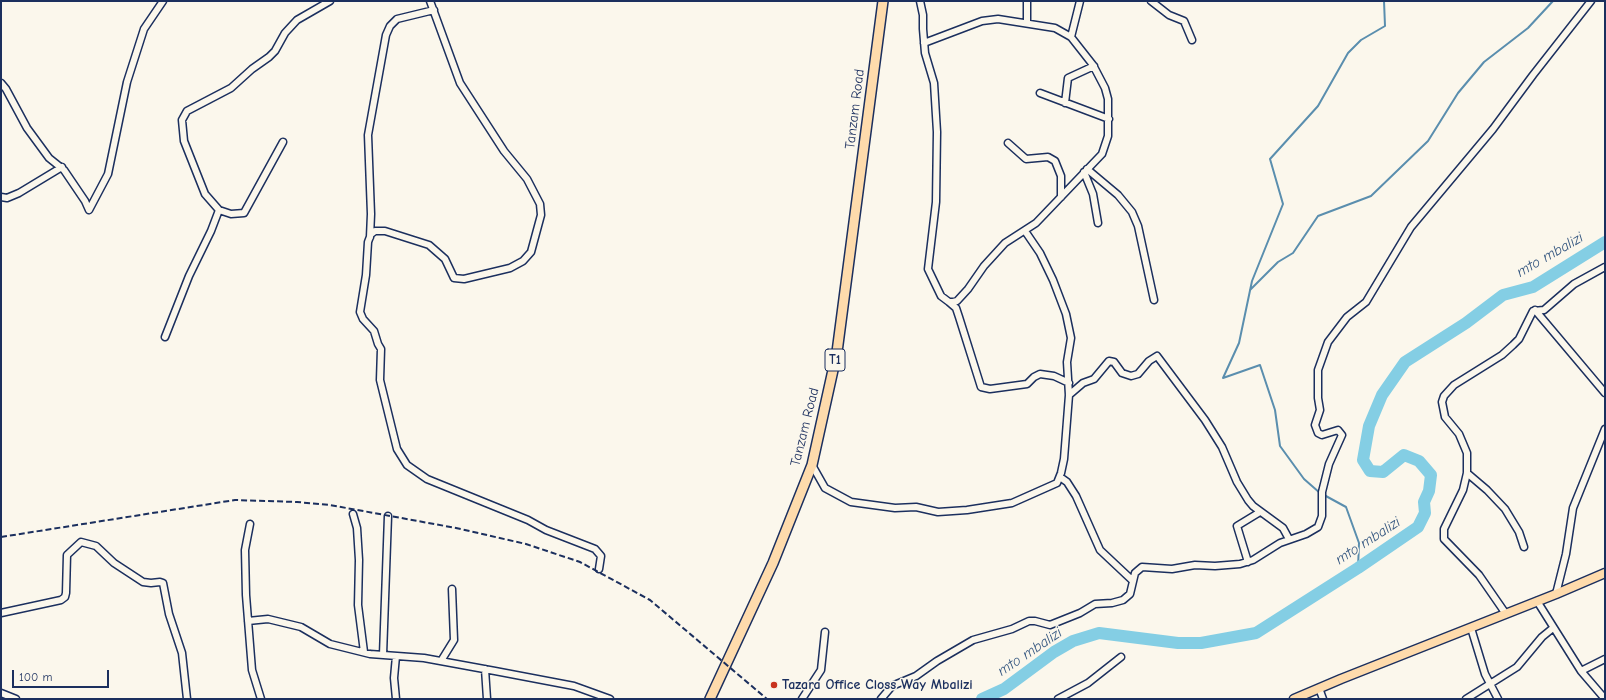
<!DOCTYPE html>
<html>
<head>
<meta charset="utf-8">
<style>
  body { margin:0 }
  #map { position:relative; width:1606px; height:700px; overflow:hidden; background:#fbf7ec; font-family:"Comic Neue",sans-serif }
  canvas { display:block }
  .frame { position:absolute; inset:0; border:2px solid #1b2f5e; pointer-events:none }
  .scale { position:absolute; left:12px; top:670px; width:97px; height:18px; box-sizing:border-box; border:2px solid #1b2f5e; border-top:0; padding-left:5px; font-size:12px; line-height:14px; white-space:nowrap; color:#1b2f5e; -webkit-text-stroke:3px #fbf7ec; paint-order:stroke }
</style>
</head>
<body>
<div id="map">
<canvas width="1606" height="700"></canvas>
<div class="frame"></div>
<div class="scale">100 m</div>
</div>
<script>
const context = document.querySelector('canvas').getContext('2d');
context.lineJoin = 'round';
const toPath = rows => new Path2D(rows.map(r => 'M' + r).join(''));
function stroke(path, color, width, dash) { context.strokeStyle = color; context.lineWidth = width; context.lineCap = dash ? 'butt' : 'round'; context.setLineDash(dash || []); context.stroke(path); }
function write(font, color, halo, rows, align = 'center') {
  context.font = font + ' "Comic Neue",sans-serif'; context.lineWidth = 3; context.setLineDash([]); context.textBaseline = 'middle'; context.strokeStyle = halo; context.fillStyle = color; for (const [text, x, y, turn = 0] of rows) {
    context.save(); context.translate(x, y); context.rotate((+turn || 0) * Math.PI / 180); context.textAlign = isNaN(turn) ? turn : align; if (halo) context.strokeText(text, 0, 0); context.fillText(text, 0, 0); context.restore();
  }
}
const stream = toPath([
  [1250,290,1278,262,1293,253,1318,216,1371,196,1428,141,1458,93,1484,62,1528,28,1553,1],
  [1320,493,1304,479,1280,446,1275,410,1260,365,1223,378,1239,343,1252,281,1283,204,1270,159,1318,106,1348,53,1361,40,1385,26,1384,1],
  [1324,495,1346,507,1359,543,1358,568]
]);
const river = toPath([
  [982,699,1004,689,1054,652,1073,641,1099,633,1178,643,1201,643,1256,633,1358,568,1418,527,1425,513,1424,502,1429,491,1431,475,1419,461,1404,455,1383,472,1370,471,1363,460,1369,426,1382,395,1405,362,1466,323,1503,295,1533,287,1605,242]
]);
const minor = toPath([
  [430,1,460,83,504,151,527,179,540,204,541,215,531,252,523,261,510,268,464,279,454,278,445,259,429,245,385,231,375,231,371,234,368,242,366,275,360,312,363,319,374,331,378,344,381,349,380,380,397,449,407,465,427,479,528,520,546,530,595,549,601,556,599,569],
  [920,1,923,15,923,29,925,53,934,83,937,132,936,202,928,269,941,296,949,302,953,302,957,301,968,289,984,266,1005,243,1036,223,1102,154,1108,136,1108,99,1105,88,1093,65,1071,37,1055,28,998,19,982,21,924,43],
  [1151,1,1169,15,1184,21,1192,40],
  [1027,23,1027,1],
  [1071,37,1080,1],
  [1,83,6,89,27,128,49,158,64,170,85,201,89,210],
  [1040,93,1109,119],
  [1065,103,1068,78,1094,66],
  [283,142,244,213,231,214,219,210,205,194,184,141,182,120,187,111,231,88,252,69,269,57,275,51,285,33,297,20,330,1],
  [1008,143,1026,159,1048,157,1055,161,1061,176,1061,197],
  [1087,169,1118,195,1132,212,1138,226,1154,300],
  [1084,172,1093,194,1098,223],
  [1,197,7,198,19,193,62,167],
  [89,210,108,174,127,82,144,29,163,1],
  [370,237,371,214,368,135,386,35,390,26,397,19,434,10],
  [949,302,956,308,959,317,981,387,990,389,1027,384,1034,377,1040,374,1054,376,1069,383],
  [1535,310,1605,393],
  [165,337,189,276,211,231,219,210],
  [1069,395,1083,383,1094,379,1109,361,1114,362,1122,373,1131,376,1138,374,1149,361,1157,356,1205,420,1222,447,1237,482,1248,500,1253,506,1283,528,1289,539],
  [812,465,825,488,851,502,895,508,916,507,938,512,967,510,1012,503,1057,483,1061,473,1064,459,1069,395,1067,362,1071,338,1066,314,1053,280,1040,253,1025,231],
  [1467,473,1487,490,1505,509,1519,532,1524,547],
  [1060,477,1067,482,1076,496,1100,550,1133,581],
  [353,514,357,528,359,560,358,605,364,652],
  [250,524,245,550,246,595,252,670,261,699],
  [1248,562,1237,526,1260,512],
  [1556,594,1566,554,1573,508,1605,429],
  [1537,601,1581,671,1605,699],
  [1,613,61,600,65,597,66,593,67,555,81,542,96,546,114,563,143,582,151,583,160,582,163,583,169,614,182,653,187,699],
  [1506,614,1479,575,1444,539,1444,529,1463,490,1467,473,1467,453,1459,434,1445,417,1442,402,1444,396,1454,385,1502,355,1513,345,1519,339,1533,311,1544,310,1574,284,1605,267],
  [248,621,268,619,301,627,330,644,370,654,424,658,495,671,574,686,610,699],
  [1471,628,1485,674,1498,699],
  [383,655,388,516],
  [441,661,454,640,452,589],
  [485,669,487,699],
  [1581,671,1605,659],
  [1319,688,1323,699],
  [1,693,16,699],
  [396,699,394,678,396,656],
  [802,699,821,670,825,632],
  [881,699,892,686,916,676,937,661,973,640,1012,629,1029,621,1035,621,1050,625,1080,613,1095,604,1112,603,1123,600,1130,594,1135,573,1142,567,1172,569,1195,565,1215,566,1240,564,1253,560,1280,543,1306,534,1318,527,1322,516,1322,492,1329,464,1342,435,1338,430,1322,435,1318,433,1315,425,1320,410,1318,398,1318,370,1328,342,1347,317,1366,302,1411,227,1493,129,1533,75,1591,1],
  [1058,699,1088,683,1121,657],
  [1466,699,1517,667,1542,637,1553,628]
]);
const major = toPath([
  [1294,699,1341,679,1556,594,1605,573]
]);
const highway = toPath([
  [710,699,773,563,812,465,837,352,883,1]
]);
const rail = toPath([
  [1,537,235,500,297,502,330,505,456,528,526,544,580,562,650,600,767,699]
]);
const markers = [
  [774,685,4,"#c8321e"]
];
const shields = [
  [835,360,20]
];
const shieldNames = [
  ["T1",835,360]
];
const streetNames = [
  ["Tanzam Road",855,109,-83],
  ["Tanzam Road",805,427,-76]
];
const poiNames = [
  ["Tazara Office Closs Way Mbalizi",782,685]
];
const waterNames = [
  ["mto mbalizi",1550,255,-30],
  ["mto mbalizi",1368,541,-33],
  ["mto mbalizi",1030,652,-34]
];
stroke(stream, '#5a8eae', 2);
stroke(river, '#84cee4', 12);
stroke(minor, '#1b2f5e', 9);
stroke(major, '#1b2f5e', 11);
stroke(highway, '#1b2f5e', 12);
stroke(minor, '#fbf7ec', 6);
stroke(major, '#fedbac', 8);
stroke(highway, '#fedbac', 9);
stroke(rail, '#1b2f5e', 2, [6, 3]);
for (const [x, y, r, color] of markers) { const dot = new Path2D(); dot.arc(x, y, r, 0, 2 * Math.PI); context.fillStyle = color; context.fill(dot); stroke(dot, '#fbf7ec', 1.5); }
for (const [x, y, w] of shields) { const box = new Path2D(); box.roundRect(x - w / 2, y - 11, w, 22, 3); context.fillStyle = '#fbf7ec'; context.fill(box); stroke(box, '#1b2f5e', 1); }
write('bold 13px', '#1b2f5e', null, shieldNames);
write('14px', '#1b2f5e', '#fbf7ec', streetNames);
write('bold 14px', '#1b2f5e', '#fbf7ec', poiNames, 'left');
write('italic 15px', '#355780', '#fbf7ec', waterNames);
</script>
</body>
</html>
